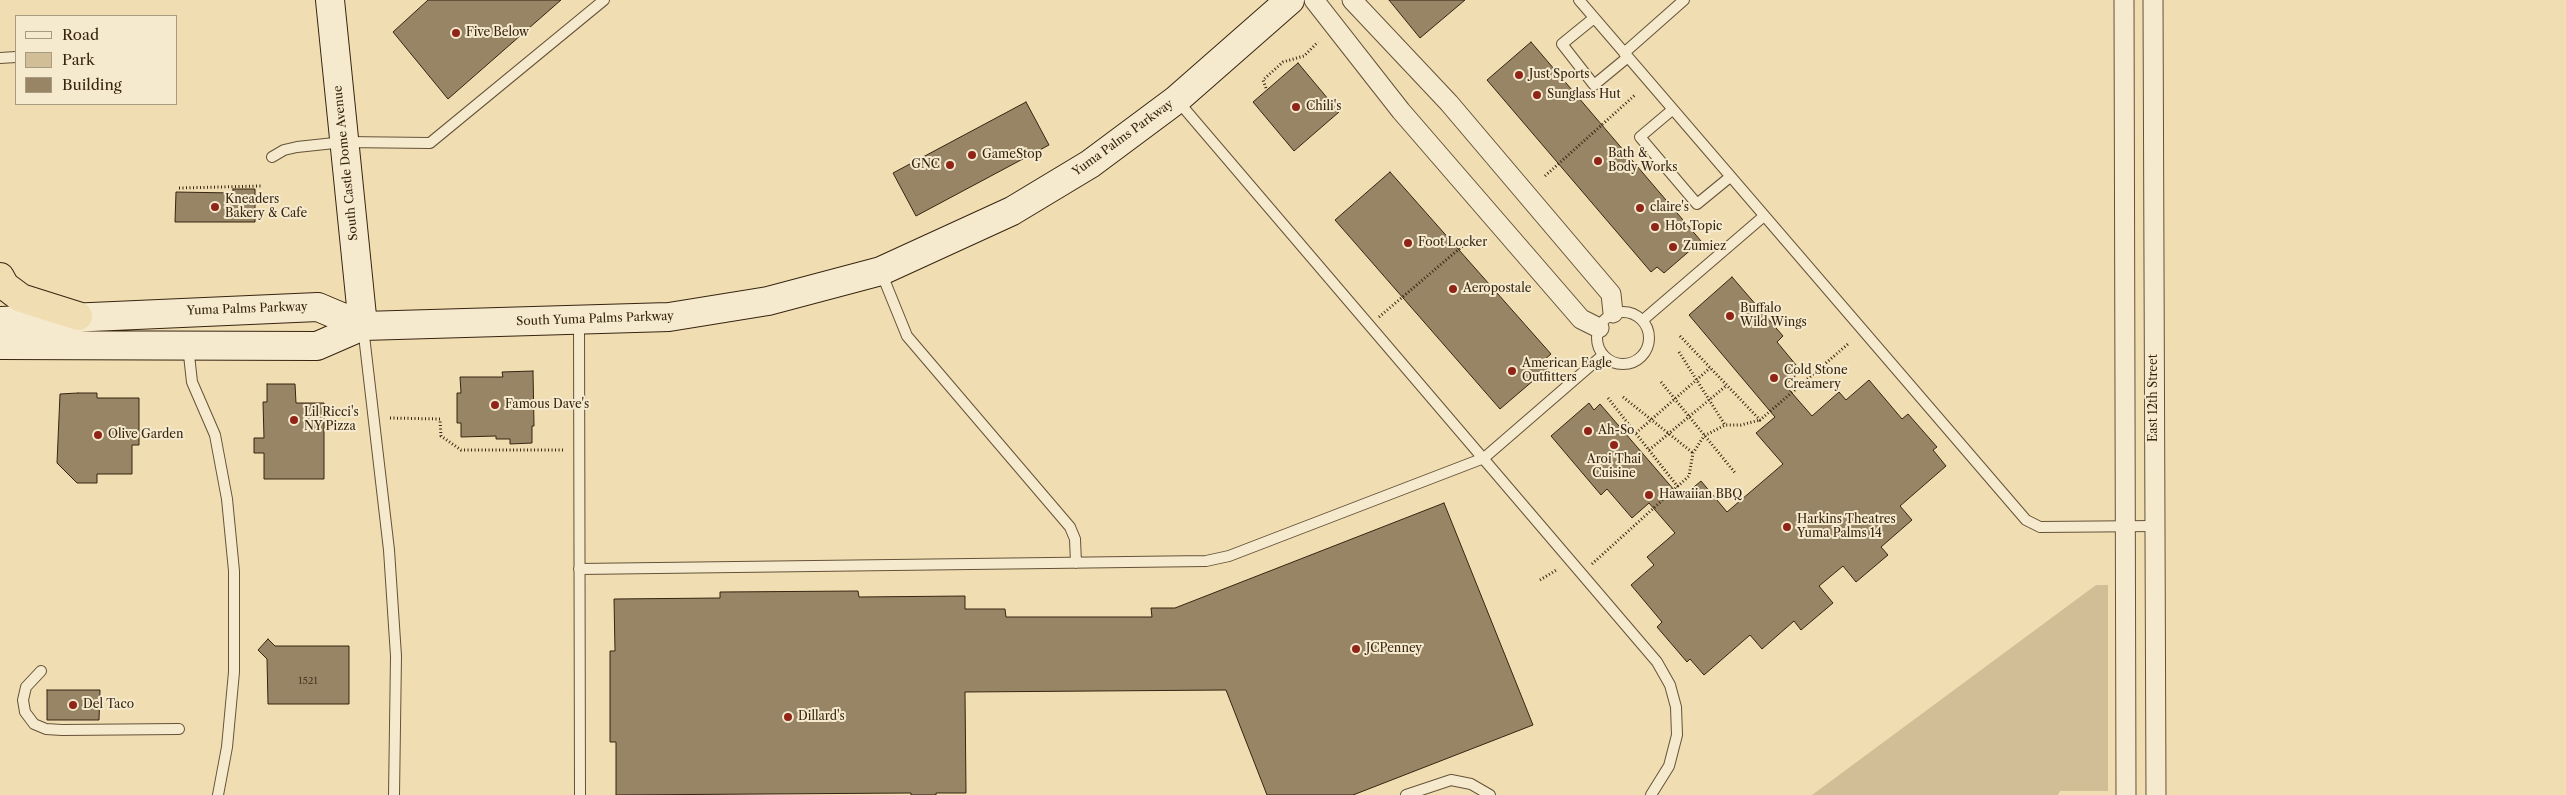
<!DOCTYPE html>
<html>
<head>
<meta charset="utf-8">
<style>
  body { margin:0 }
  #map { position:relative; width:2566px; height:795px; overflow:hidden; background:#f0deb2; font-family:"Libre Caslon Text",serif }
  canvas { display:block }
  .legend { position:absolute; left:15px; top:15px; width:162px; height:90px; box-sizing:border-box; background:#f5eacd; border:1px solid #a99b82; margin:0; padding:6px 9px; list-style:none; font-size:15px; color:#372411 }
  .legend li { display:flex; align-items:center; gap:10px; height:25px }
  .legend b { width:25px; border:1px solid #a99b82 }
</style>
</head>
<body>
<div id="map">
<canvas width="2566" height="795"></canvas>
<ul class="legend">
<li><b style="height:6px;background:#f5eacd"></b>Road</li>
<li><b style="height:14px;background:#d1be97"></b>Park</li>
<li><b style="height:14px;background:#978565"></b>Building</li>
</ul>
</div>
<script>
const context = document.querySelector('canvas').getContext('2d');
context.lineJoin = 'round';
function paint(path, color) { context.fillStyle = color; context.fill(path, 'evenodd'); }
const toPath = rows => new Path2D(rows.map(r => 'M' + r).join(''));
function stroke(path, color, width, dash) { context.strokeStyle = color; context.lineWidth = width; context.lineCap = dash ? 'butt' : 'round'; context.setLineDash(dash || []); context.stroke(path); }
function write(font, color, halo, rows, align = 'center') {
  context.font = font + ' "Libre Caslon Text",serif'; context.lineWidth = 4; context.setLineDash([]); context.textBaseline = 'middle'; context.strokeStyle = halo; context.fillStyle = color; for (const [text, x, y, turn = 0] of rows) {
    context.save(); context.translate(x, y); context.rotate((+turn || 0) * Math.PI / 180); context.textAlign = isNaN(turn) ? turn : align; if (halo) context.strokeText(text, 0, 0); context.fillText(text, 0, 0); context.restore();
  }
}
const green = toPath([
  [2096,585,2108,585,2108,791,2060,791,2058,795,1812,795]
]);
const building = toPath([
  [428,0,561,0,448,99,393,32,428,0],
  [1389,0,1465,0,1420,38,1389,0],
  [1531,42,1701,241,1664,273,1657,267,1651,272,1487,80,1531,42],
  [1298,63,1339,112,1294,151,1253,102,1298,63],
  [1026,102,1049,145,916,216,893,173,1026,102],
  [1390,172,1551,354,1543,361,1548,368,1500,409,1335,220,1390,172],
  [233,189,255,189,255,222,175,222,176,192,233,193,233,189],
  [1732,277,1783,336,1777,342,1801,371,1785,385,1812,416,1839,392,1846,400,1869,380,1902,419,1908,414,1937,447,1933,450,1946,466,1900,506,1912,520,1881,547,1888,555,1856,582,1843,566,1819,586,1833,603,1801,630,1794,621,1762,649,1750,635,1704,675,1690,659,1687,662,1657,627,1662,622,1631,585,1654,565,1647,557,1675,533,1649,503,1632,518,1607,489,1601,495,1551,436,1589,403,1594,410,1600,404,1681,498,1701,481,1727,512,1783,464,1756,433,1775,417,1689,315,1732,277],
  [533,371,534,426,532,426,532,443,510,444,510,439,496,439,496,436,461,437,461,423,457,423,457,393,461,393,460,377,503,377,502,372,533,371],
  [267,384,295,384,296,403,324,403,324,479,264,479,264,453,254,453,254,438,264,438,263,402,267,402,267,384],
  [78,393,97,393,97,398,139,398,139,445,132,445,132,474,97,474,97,483,77,483,57,463,60,394,78,393],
  [1444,503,1533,725,1353,795,1267,795,1226,690,965,692,966,793,936,793,936,795,911,795,911,793,616,795,616,742,610,742,610,651,615,651,614,599,720,598,720,592,858,591,859,597,965,596,965,609,1005,609,1006,617,1152,617,1151,608,1175,608,1444,503],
  [268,639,275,646,349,646,349,704,268,704,267,659,258,650,268,639],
  [47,690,100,690,99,720,47,720,47,690]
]);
const path = toPath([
  [1266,88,1263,80,1283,62,1304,56,1318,42],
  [1545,176,1635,95],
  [179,188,261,186],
  [1379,317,1472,238],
  [1680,336,1760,420,1848,344],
  [1679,352,1725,425],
  [1661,382,1736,474],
  [1623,397,1693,453],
  [1608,398,1678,487],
  [390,418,440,419,441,436,461,450,563,450],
  [1636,433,1710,368],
  [1649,450,1727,385],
  [1592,564,1689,476,1693,453,1704,436,1725,425,1741,425,1760,420],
  [1540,580,1558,569]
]);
const lane = toPath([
  [1579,0,2026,520,2040,527,2154,526],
  [1594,18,1562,44,1594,85,1628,57],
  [1624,53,1684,0],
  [0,58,16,57],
  [1177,100,1657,662,1670,685,1676,707,1677,735,1669,766,1651,795],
  [1672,110,1640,137,1697,204,1730,177],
  [272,157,284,150,297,147,344,142,430,143,604,0],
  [881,272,907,336,1070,527,1075,539,1076,563],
  '1597 338a26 26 0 1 1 52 0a26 26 0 1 1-52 0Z',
  [1643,320,1764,216],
  [579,321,580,795],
  [363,327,389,550,396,656,394,795],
  [188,346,192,382,215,435,227,499,234,571,234,672,227,747,218,795],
  [579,569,1206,561,1229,556,1484,458,1603,355],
  [41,671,26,687,23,700,25,712,34,724,46,729,62,730,179,729],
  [1406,795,1451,780,1471,784,1490,795]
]);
const street = toPath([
  [1314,0,1401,111,1581,319,1599,328],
  [1352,0,1449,103,1611,294,1613,313],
  [2124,0,2126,795],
  [2153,0,2156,795]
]);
const secondary = toPath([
  [330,0,363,326],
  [0,321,318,307,363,326],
  [0,345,317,346,363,326,669,317,768,301,881,271,1012,211,1090,164,1176,100,1290,0]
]);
const highway = toPath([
  [0,277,5,286,21,298,78,316]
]);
const markers = [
  [456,33,5,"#8f2418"],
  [1519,75,5,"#8f2418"],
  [1537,95,5,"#8f2418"],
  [1296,107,5,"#8f2418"],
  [972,155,5,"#8f2418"],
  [1598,161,5,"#8f2418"],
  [950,165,5,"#8f2418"],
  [215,207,5,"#8f2418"],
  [1640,208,5,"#8f2418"],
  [1655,227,5,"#8f2418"],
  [1408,243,5,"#8f2418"],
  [1673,247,5,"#8f2418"],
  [1453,289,5,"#8f2418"],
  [1730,316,5,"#8f2418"],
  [1512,371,5,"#8f2418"],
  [1774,378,5,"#8f2418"],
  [495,405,5,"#8f2418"],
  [294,420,5,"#8f2418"],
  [1588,431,5,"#8f2418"],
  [98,435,5,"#8f2418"],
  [1614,445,5,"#8f2418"],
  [1649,495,5,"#8f2418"],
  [1787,527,5,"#8f2418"],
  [1356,649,5,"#8f2418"],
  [73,705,5,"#8f2418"],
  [788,717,5,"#8f2418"]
];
const numberNames = [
  ["1521",308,681]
];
const poiNames = [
  ["Five Below",466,33],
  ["Just Sports",1529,75],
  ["Sunglass Hut",1547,95],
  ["Chili's",1306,107],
  ["Bath &",1608,154],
  ["Body Works",1608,168],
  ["GameStop",982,155],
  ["GNC",940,165,"right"],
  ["Kneaders",225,200],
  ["Bakery & Cafe",225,214],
  ["claire's",1650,208],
  ["Hot Topic",1665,227],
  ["Foot Locker",1418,243],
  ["Zumiez",1683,247],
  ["Aeropostale",1463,289],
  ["Buffalo",1740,309],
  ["Wild Wings",1740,323],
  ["American Eagle",1522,364],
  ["Outfitters",1522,378],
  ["Cold Stone",1784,371],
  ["Creamery",1784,385],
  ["Famous Dave's",505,405],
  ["Lil Ricci's",304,413],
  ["NY Pizza",304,427],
  ["Ah-So",1598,431],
  ["Olive Garden",108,435],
  ["Aroi Thai",1614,460,"center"],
  ["Cuisine",1614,474,"center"],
  ["Hawaiian BBQ",1659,495],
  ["Harkins Theatres",1797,520],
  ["Yuma Palms 14",1797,534],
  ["JCPenney",1366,649],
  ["Del Taco",83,705],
  ["Dillard's",798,717]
];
const streetNames = [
  ["Yuma Palms Parkway",1123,138,-36],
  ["South Castle Dome Avenue",346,163,-96],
  ["Yuma Palms Parkway",247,309,-2],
  ["South Yuma Palms Parkway",595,319,-2],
  ["East 12th Street",2154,398,-90]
];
paint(green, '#d1be97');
paint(building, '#978565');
stroke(building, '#372411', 1);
stroke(lane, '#655239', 12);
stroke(street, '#655239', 21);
stroke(secondary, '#372411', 30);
stroke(highway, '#372411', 30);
stroke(path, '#372411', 3, [1, 2.5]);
stroke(lane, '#f5eacd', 10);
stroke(street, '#f5eacd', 19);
stroke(secondary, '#f5eacd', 28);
stroke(highway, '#f0deb2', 28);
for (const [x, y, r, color] of markers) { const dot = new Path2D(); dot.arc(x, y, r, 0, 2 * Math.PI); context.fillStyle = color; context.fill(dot); stroke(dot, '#f5eacd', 2); }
write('10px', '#4f3c26', null, numberNames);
write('12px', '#372411', '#f5eacd', poiNames, 'left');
write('12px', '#372411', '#f5eacd', streetNames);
</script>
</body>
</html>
